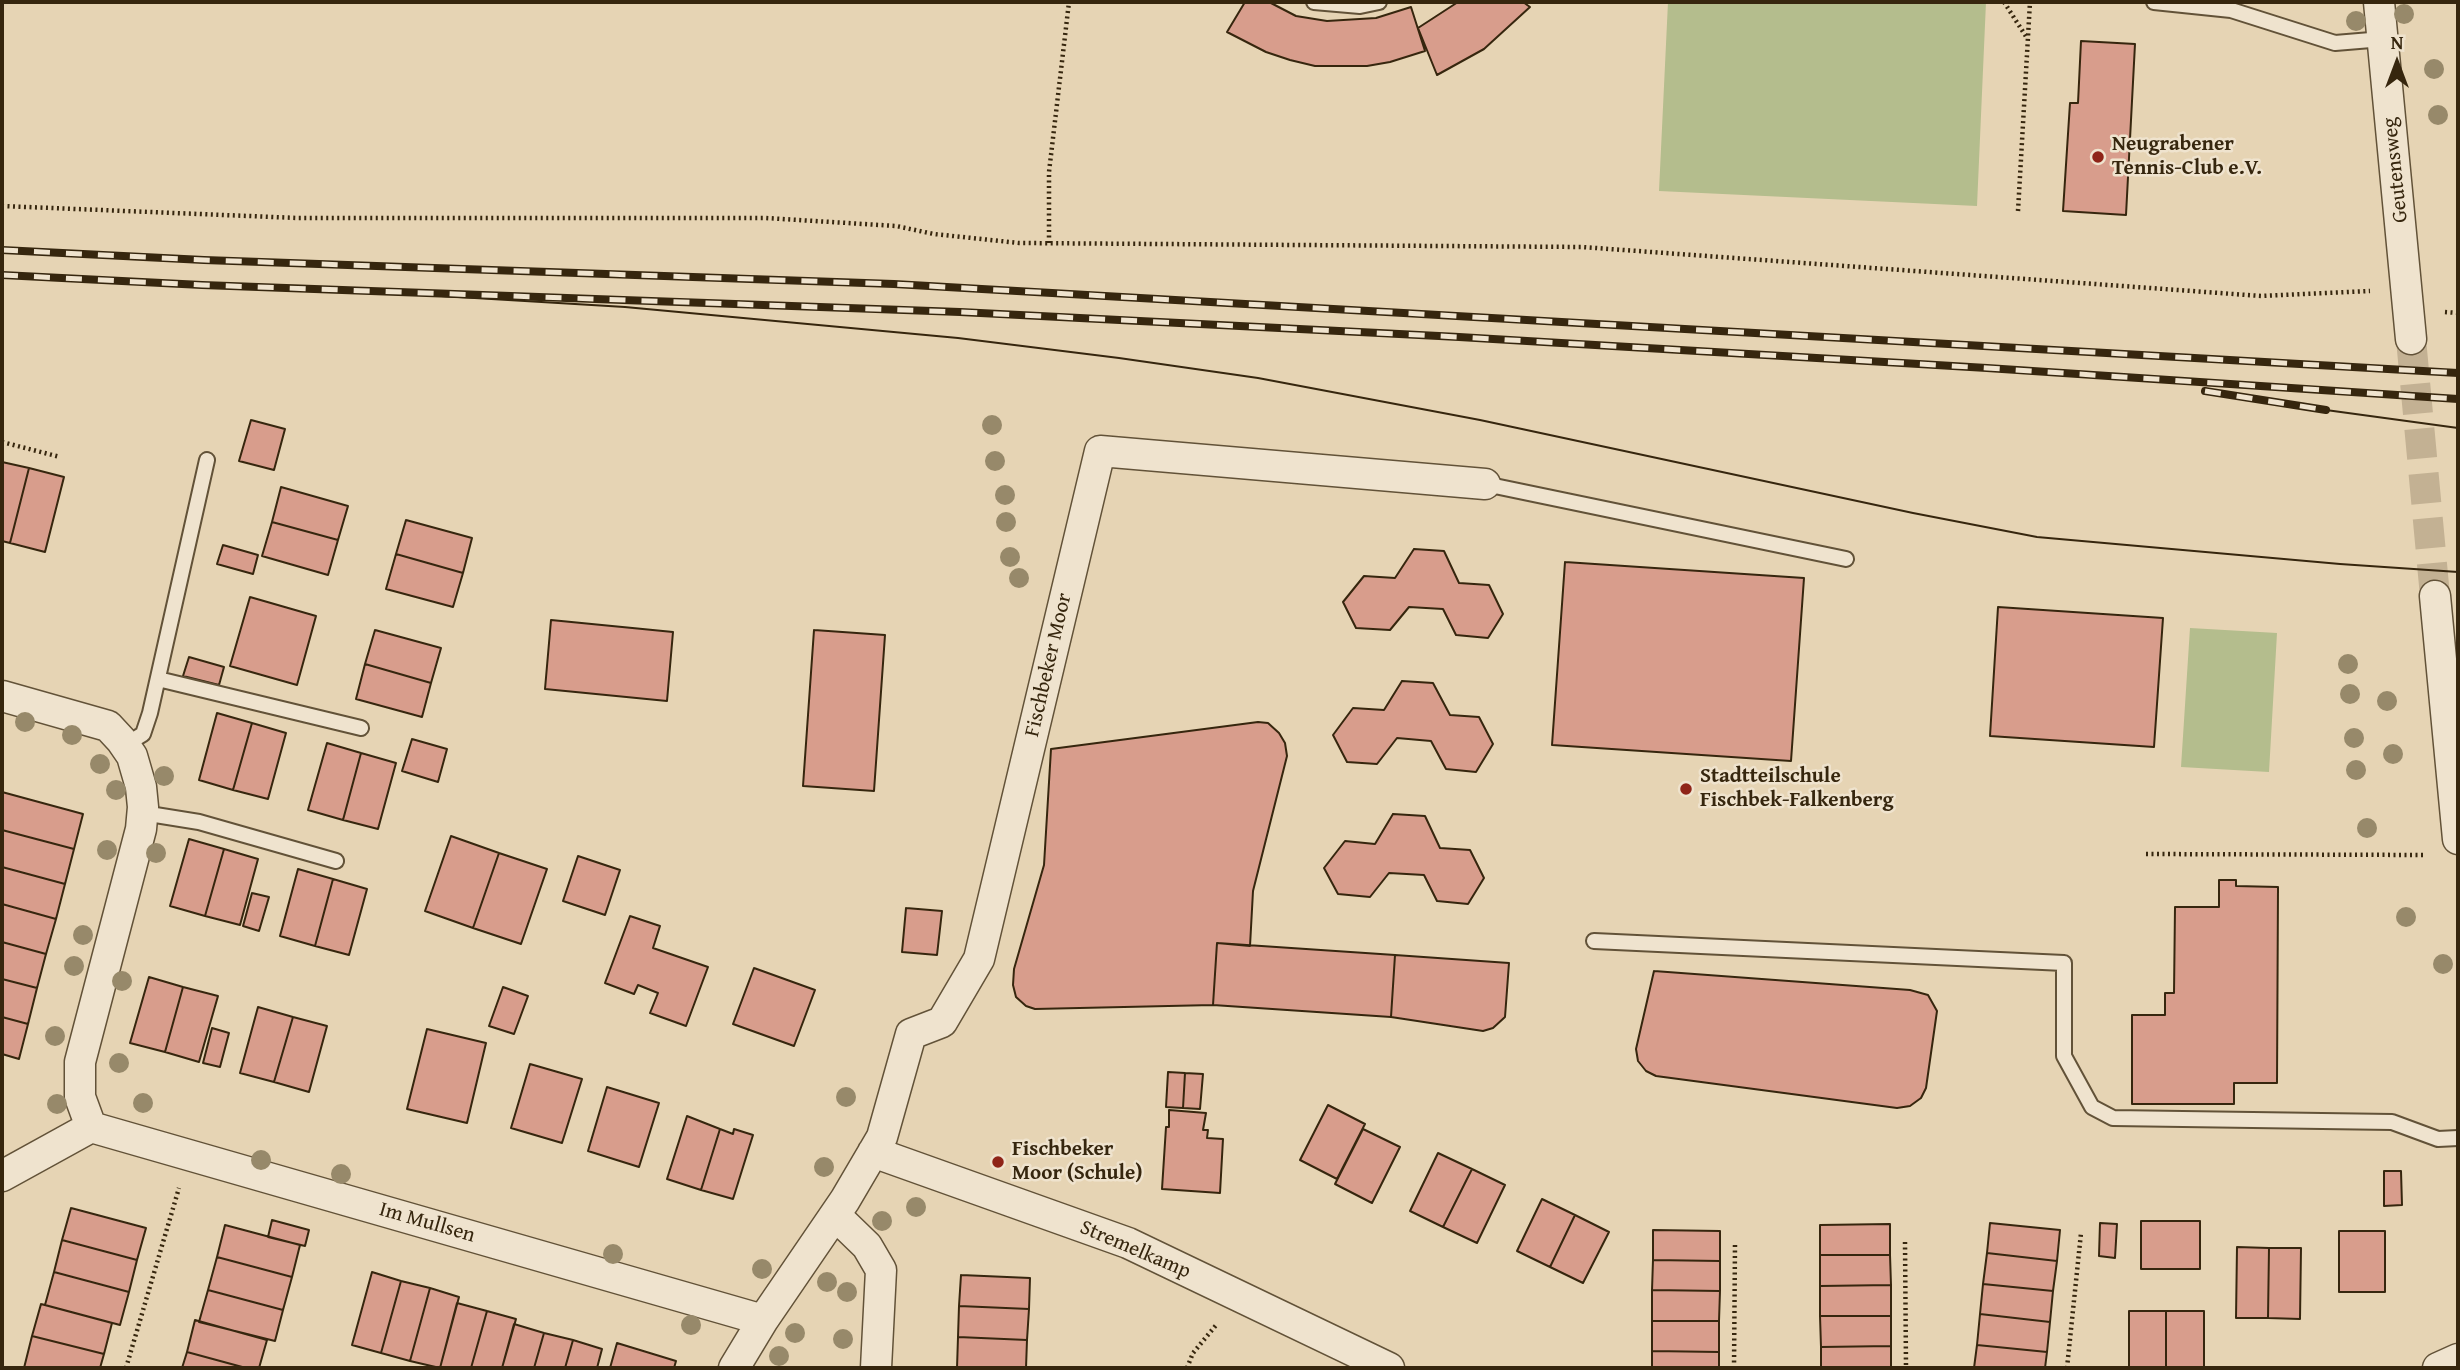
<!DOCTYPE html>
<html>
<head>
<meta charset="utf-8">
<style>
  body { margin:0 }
  #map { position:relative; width:2460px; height:1370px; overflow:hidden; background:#e6d4b4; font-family:"Gentium Book Plus",serif }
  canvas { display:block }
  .frame { position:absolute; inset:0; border:4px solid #36260e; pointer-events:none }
  .north { position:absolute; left:2362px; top:28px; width:70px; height:70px; -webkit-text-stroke:5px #efe3ce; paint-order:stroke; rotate:0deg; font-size:19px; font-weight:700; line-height:28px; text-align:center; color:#36260e }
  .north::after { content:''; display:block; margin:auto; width:24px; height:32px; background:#36260e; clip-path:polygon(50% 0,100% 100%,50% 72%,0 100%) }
</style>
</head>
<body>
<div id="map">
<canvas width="2460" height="1370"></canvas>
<div class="frame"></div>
<div class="north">N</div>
</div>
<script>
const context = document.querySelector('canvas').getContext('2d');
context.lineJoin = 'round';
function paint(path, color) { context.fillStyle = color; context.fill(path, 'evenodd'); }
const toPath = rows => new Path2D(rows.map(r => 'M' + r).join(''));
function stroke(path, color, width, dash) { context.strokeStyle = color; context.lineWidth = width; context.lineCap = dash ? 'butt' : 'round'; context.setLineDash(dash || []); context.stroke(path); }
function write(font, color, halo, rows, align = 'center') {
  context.font = font + ' "Gentium Book Plus",serif'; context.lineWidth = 5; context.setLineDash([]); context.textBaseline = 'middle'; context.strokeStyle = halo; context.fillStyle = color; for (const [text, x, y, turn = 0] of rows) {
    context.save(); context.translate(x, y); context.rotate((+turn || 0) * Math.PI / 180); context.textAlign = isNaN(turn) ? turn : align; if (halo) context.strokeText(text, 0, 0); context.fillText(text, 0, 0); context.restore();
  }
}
const green = toPath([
  [1668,2,1986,2,1977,206,1659,191],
  [2190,628,2277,633,2269,772,2181,767]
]);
const building = toPath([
  [1245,2,1269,2,1296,16,1327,21,1376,18,1411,7,1425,51,1390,62,1367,66,1315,66,1290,60,1266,52,1227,32,1245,2],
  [1458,2,1523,2,1530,7,1484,49,1437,75,1418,28,1458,2],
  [2081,41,2135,44,2126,215,2063,211,2070,103,2078,103,2081,41],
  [251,420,285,429,274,470,239,461,251,420],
  [2,462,29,468,10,543,2,541,2,462],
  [29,468,64,477,45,552,10,543,29,468],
  [281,487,348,506,338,540,272,522,281,487],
  [406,520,472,538,463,573,396,554,406,520],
  [272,522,338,540,328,575,262,556,272,522],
  [223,545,258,555,253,574,217,564,223,545],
  [1414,549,1444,551,1459,583,1489,585,1503,614,1488,638,1456,635,1443,609,1409,607,1390,630,1356,628,1343,602,1364,576,1395,578,1414,549],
  [396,554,463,573,453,607,386,589,396,554],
  [1565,562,1804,578,1791,761,1552,745,1565,562],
  [250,597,316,616,297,685,230,666,250,597],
  [1998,607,2163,618,2154,747,1990,736,1998,607],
  [551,620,673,632,667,701,545,689,551,620],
  [375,630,441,648,431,683,365,664,375,630],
  [814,630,885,635,874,791,803,786,814,630],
  [189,657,224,667,219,685,183,676,189,657],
  [365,664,431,683,422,717,356,699,365,664],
  [1402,681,1433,683,1450,715,1479,717,1493,744,1476,772,1446,769,1431,741,1397,738,1377,764,1347,762,1333,735,1353,708,1384,710,1402,681],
  [217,713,252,723,233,790,199,780,217,713],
  [1258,722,1268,723,1279,733,1285,743,1287,756,1253,891,1250,946,1217,943,1213,1005,1035,1009,1026,1006,1016,997,1013,985,1014,969,1044,865,1051,749,1258,722],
  [252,723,286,733,268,799,233,790,252,723],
  [412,739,447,749,438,782,402,771,412,739],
  [327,743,361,753,343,820,308,810,327,743],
  [361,753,396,763,378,829,343,820,361,753],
  [2,792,83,814,74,849,2,830,2,792],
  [1393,814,1425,816,1440,848,1470,850,1484,878,1468,904,1437,901,1424,875,1389,873,1370,897,1338,894,1324,868,1345,841,1375,844,1393,814],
  [2,830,74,849,65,884,2,867,2,830],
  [451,836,499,853,473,928,425,911,451,836],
  [189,839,224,849,205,916,170,906,189,839],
  [224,849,258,859,240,925,205,916,224,849],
  [499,853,547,869,521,944,473,928,499,853],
  [578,856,620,870,605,915,563,901,578,856],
  [2,867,65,884,56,919,2,904,2,867],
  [298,869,333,879,315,946,280,936,298,869],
  [333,879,367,889,349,955,315,946,333,879],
  [2219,880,2236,880,2236,886,2278,887,2277,1083,2234,1083,2234,1104,2132,1104,2132,1015,2165,1015,2165,993,2174,993,2175,907,2219,907,2219,880],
  [252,893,269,897,259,931,243,926,252,893],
  [2,904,56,919,46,954,2,942,2,904],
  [906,908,942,911,937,955,902,952,906,908],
  [630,916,660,926,653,948,708,967,686,1026,650,1013,658,993,638,985,634,994,605,983,630,916],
  [2,942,46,954,37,988,2,979,2,942],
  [1217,943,1395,955,1391,1017,1213,1005,1217,943],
  [1395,955,1509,963,1505,1017,1493,1028,1483,1031,1391,1017,1395,955],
  [754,968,815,990,794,1046,733,1024,754,968],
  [1654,971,1910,990,1928,995,1937,1011,1926,1088,1921,1098,1910,1106,1897,1108,1656,1076,1646,1071,1638,1061,1636,1049,1654,971],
  [149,977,183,987,165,1052,130,1043,149,977],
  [2,979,37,988,28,1024,2,1017,2,979],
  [183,987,218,996,199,1062,165,1052,183,987],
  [503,987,528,996,514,1034,489,1026,503,987],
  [258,1007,293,1017,274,1082,240,1073,258,1007],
  [2,1017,28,1024,19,1059,2,1054,2,1017],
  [293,1017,327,1026,309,1092,274,1082,293,1017],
  [212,1028,229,1033,220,1067,203,1063,212,1028],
  [427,1029,486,1043,467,1123,407,1109,427,1029],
  [530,1064,582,1079,562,1143,511,1128,530,1064],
  [1168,1072,1185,1073,1183,1108,1166,1107,1168,1072],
  [1185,1073,1203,1074,1200,1109,1183,1108,1185,1073],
  [607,1087,659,1103,639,1167,588,1151,607,1087],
  [1328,1105,1365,1124,1337,1179,1300,1160,1328,1105],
  [1169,1110,1206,1113,1203,1130,1208,1130,1207,1138,1223,1139,1220,1193,1162,1189,1166,1127,1169,1127,1169,1110],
  [687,1116,720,1129,701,1190,667,1179,687,1116],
  [720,1129,733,1134,734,1129,753,1135,733,1199,701,1190,720,1129],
  [1363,1129,1400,1147,1372,1203,1335,1184,1363,1129],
  [1438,1153,1472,1169,1443,1227,1410,1211,1438,1153],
  [1472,1169,1505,1185,1477,1243,1443,1227,1472,1169],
  [2384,1171,2401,1171,2402,1205,2384,1206,2384,1171],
  [1542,1199,1575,1215,1550,1267,1517,1251,1542,1199],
  [71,1208,146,1228,137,1260,62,1240,71,1208],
  [1575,1215,1609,1232,1583,1283,1550,1267,1575,1215],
  [272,1220,309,1230,305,1246,268,1237,272,1220],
  [2141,1221,2200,1221,2200,1269,2141,1269,2141,1221],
  [1990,1223,2060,1230,2057,1261,1987,1253,1990,1223],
  [2100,1223,2117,1224,2115,1258,2099,1256,2100,1223],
  [1890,1224,1890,1255,1820,1255,1820,1225,1890,1224],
  [225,1225,300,1245,292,1277,217,1257,225,1225],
  [1653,1230,1720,1231,1720,1261,1653,1260,1653,1230],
  [2339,1231,2385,1231,2385,1292,2339,1292,2339,1231],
  [62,1240,137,1260,129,1292,54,1272,62,1240],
  [2237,1247,2269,1248,2268,1318,2236,1318,2237,1247],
  [2269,1248,2301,1248,2300,1319,2268,1318,2269,1248],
  [1987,1253,2057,1261,2053,1291,1983,1284,1987,1253],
  [1820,1255,1890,1255,1891,1285,1820,1286,1820,1255],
  [217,1257,292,1277,283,1310,208,1290,217,1257],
  [1653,1260,1720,1261,1720,1291,1652,1290,1653,1260],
  [54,1272,129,1292,120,1325,45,1305,54,1272],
  [372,1272,401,1281,381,1353,352,1345,372,1272],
  [961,1275,1030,1278,1029,1309,959,1306,961,1275],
  [401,1281,430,1288,410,1361,381,1353,401,1281],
  [1983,1284,2053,1291,2050,1322,1980,1314,1983,1284],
  [1891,1285,1891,1316,1820,1316,1820,1286,1891,1285],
  [430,1288,459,1297,440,1368,410,1361,430,1288],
  [208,1290,283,1310,275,1341,199,1322,208,1290],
  [1652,1290,1720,1291,1719,1321,1652,1321,1652,1290],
  [457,1303,487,1311,471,1368,440,1368,457,1303],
  [41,1304,112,1323,104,1354,32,1336,41,1304],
  [959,1306,1029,1309,1027,1340,958,1337,959,1306],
  [487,1311,516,1319,502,1368,471,1368,487,1311],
  [2129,1311,2166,1311,2166,1368,2129,1368,2129,1311],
  [2166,1311,2204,1311,2204,1368,2166,1368,2166,1311],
  [1980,1314,2050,1322,2047,1352,1977,1345,1980,1314],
  [1820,1316,1891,1316,1891,1346,1821,1347,1820,1316],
  [195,1320,267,1340,259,1368,246,1368,187,1352,195,1320],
  [1652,1321,1719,1321,1719,1352,1652,1351,1652,1321],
  [514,1324,544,1333,534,1368,502,1368,514,1324],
  [544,1333,573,1340,565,1368,534,1368,544,1333],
  [32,1336,104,1354,100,1368,24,1368,32,1336],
  [958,1337,1027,1340,1026,1368,957,1368,958,1337],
  [573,1340,602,1349,597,1368,565,1368,573,1340],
  [617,1343,676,1361,674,1368,610,1368,617,1343],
  [1977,1345,2047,1352,2045,1368,1974,1368,1977,1345],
  [1891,1346,1891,1368,1821,1368,1821,1347,1891,1346],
  [1652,1351,1719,1352,1719,1368,1652,1368,1652,1351],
  [187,1352,246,1368,182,1368,187,1352]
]);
const minorTunnel = toPath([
  [2411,339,2435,596]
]);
const path = toPath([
  [2004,2,2027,38],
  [2,206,298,218,766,218,896,226,934,234,1019,243,1582,247,2261,296,2370,291],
  [2018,211,2030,2],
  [1049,243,1049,172,1069,2],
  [2445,312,2458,313],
  [2,442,60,457],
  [2146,854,2424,855],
  [1905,1242,1906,1368],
  [126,1368,179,1188],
  [1187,1368,1193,1353,1217,1324],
  [1734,1368,1735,1244],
  [2067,1368,2081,1233]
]);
const service = toPath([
  [1314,2,1360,6,1379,2],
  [2154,2,2231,10,2335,43,2383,39],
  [1485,484,1846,559],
  [158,679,361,728],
  [125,745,143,734,150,713,207,460],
  [143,813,199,822,336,861],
  [1594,941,2064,963,2064,1056,2092,1107,2113,1118,2392,1122,2438,1139,2458,1138]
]);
const minor = toPath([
  [2379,2,2411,339],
  [2435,596,2458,839],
  [2,696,108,726,121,740,132,756,141,787,143,807,141,829,80,1062,80,1097,91,1127],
  [873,1152,1128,1243,1389,1368],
  [2,1176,91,1127,763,1320],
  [835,1215,867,1246,881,1270,876,1368],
  [734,1368,763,1320,845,1200,882,1137,911,1034,942,1022,979,959,1100,451,1485,484],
  [2438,1368,2458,1359]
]);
const tram = toPath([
  [341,290,625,307,958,338,1119,358,1258,378,1480,420,1913,513,2037,537,2340,564,2458,572],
  [2326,410,2458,428]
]);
const rail = toPath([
  [2,250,204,260,894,284,2458,373],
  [2,275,202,285,960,312,1459,337,1987,368,2458,399],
  [2205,391,2326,410]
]);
const trees = [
  [2404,14],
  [2356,21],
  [2434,69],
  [2438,115],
  [992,425],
  [995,461],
  [1005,495],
  [1006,522],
  [1010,557],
  [1019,578],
  [2348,664],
  [2350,694],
  [2387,701],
  [25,722],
  [72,735],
  [2354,738],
  [2393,754],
  [100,764],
  [2356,770],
  [164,776],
  [116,790],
  [2367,828],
  [107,850],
  [156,853],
  [2406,917],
  [83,935],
  [2443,964],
  [74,966],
  [122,981],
  [55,1036],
  [119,1063],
  [846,1097],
  [143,1103],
  [57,1104],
  [261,1160],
  [824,1167],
  [341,1174],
  [916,1207],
  [882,1221],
  [613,1254],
  [762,1269],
  [827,1282],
  [847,1292],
  [691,1325],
  [795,1333],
  [843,1339],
  [779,1356]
];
const markers = [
  [2098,157,7,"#8f2418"],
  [1686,789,7,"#8f2418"],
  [998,1162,7,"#8f2418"]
];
const poiNames = [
  ["Neugrabener",2112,145],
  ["Tennis-Club e.V.",2112,169],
  ["Stadtteilschule",1700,777],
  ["Fischbek-Falkenberg",1700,801],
  ["Fischbeker",1012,1150],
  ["Moor (Schule)",1012,1174]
];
const streetNames = [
  ["Geutensweg",2396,170,-96],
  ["Fischbeker Moor",1049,665,-77],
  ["Im Mullsen",427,1223,16],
  ["Stremelkamp",1135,1250,23]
];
paint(green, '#b4bd8d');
paint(building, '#d89d8c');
stroke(building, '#36260e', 2);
stroke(minorTunnel, '#c3b193', 30, [30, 15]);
stroke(service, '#625238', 18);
stroke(minor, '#625238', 33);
stroke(path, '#36260e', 4.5, [2, 3.5]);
stroke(service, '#efe3ce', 14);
stroke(minor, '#efe3ce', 30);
stroke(tram, '#36260e', 2);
stroke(rail, '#36260e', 8);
stroke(rail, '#efe3ce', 5, [16]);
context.fillStyle = '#97896a';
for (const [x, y] of trees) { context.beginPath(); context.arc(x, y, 10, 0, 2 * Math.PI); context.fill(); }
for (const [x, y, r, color] of markers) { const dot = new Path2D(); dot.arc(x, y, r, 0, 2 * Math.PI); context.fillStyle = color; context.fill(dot); stroke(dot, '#efe3ce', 2.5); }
write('bold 21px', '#36260e', '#efe3ce', poiNames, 'left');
write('21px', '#36260e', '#efe3ce', streetNames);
</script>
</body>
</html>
